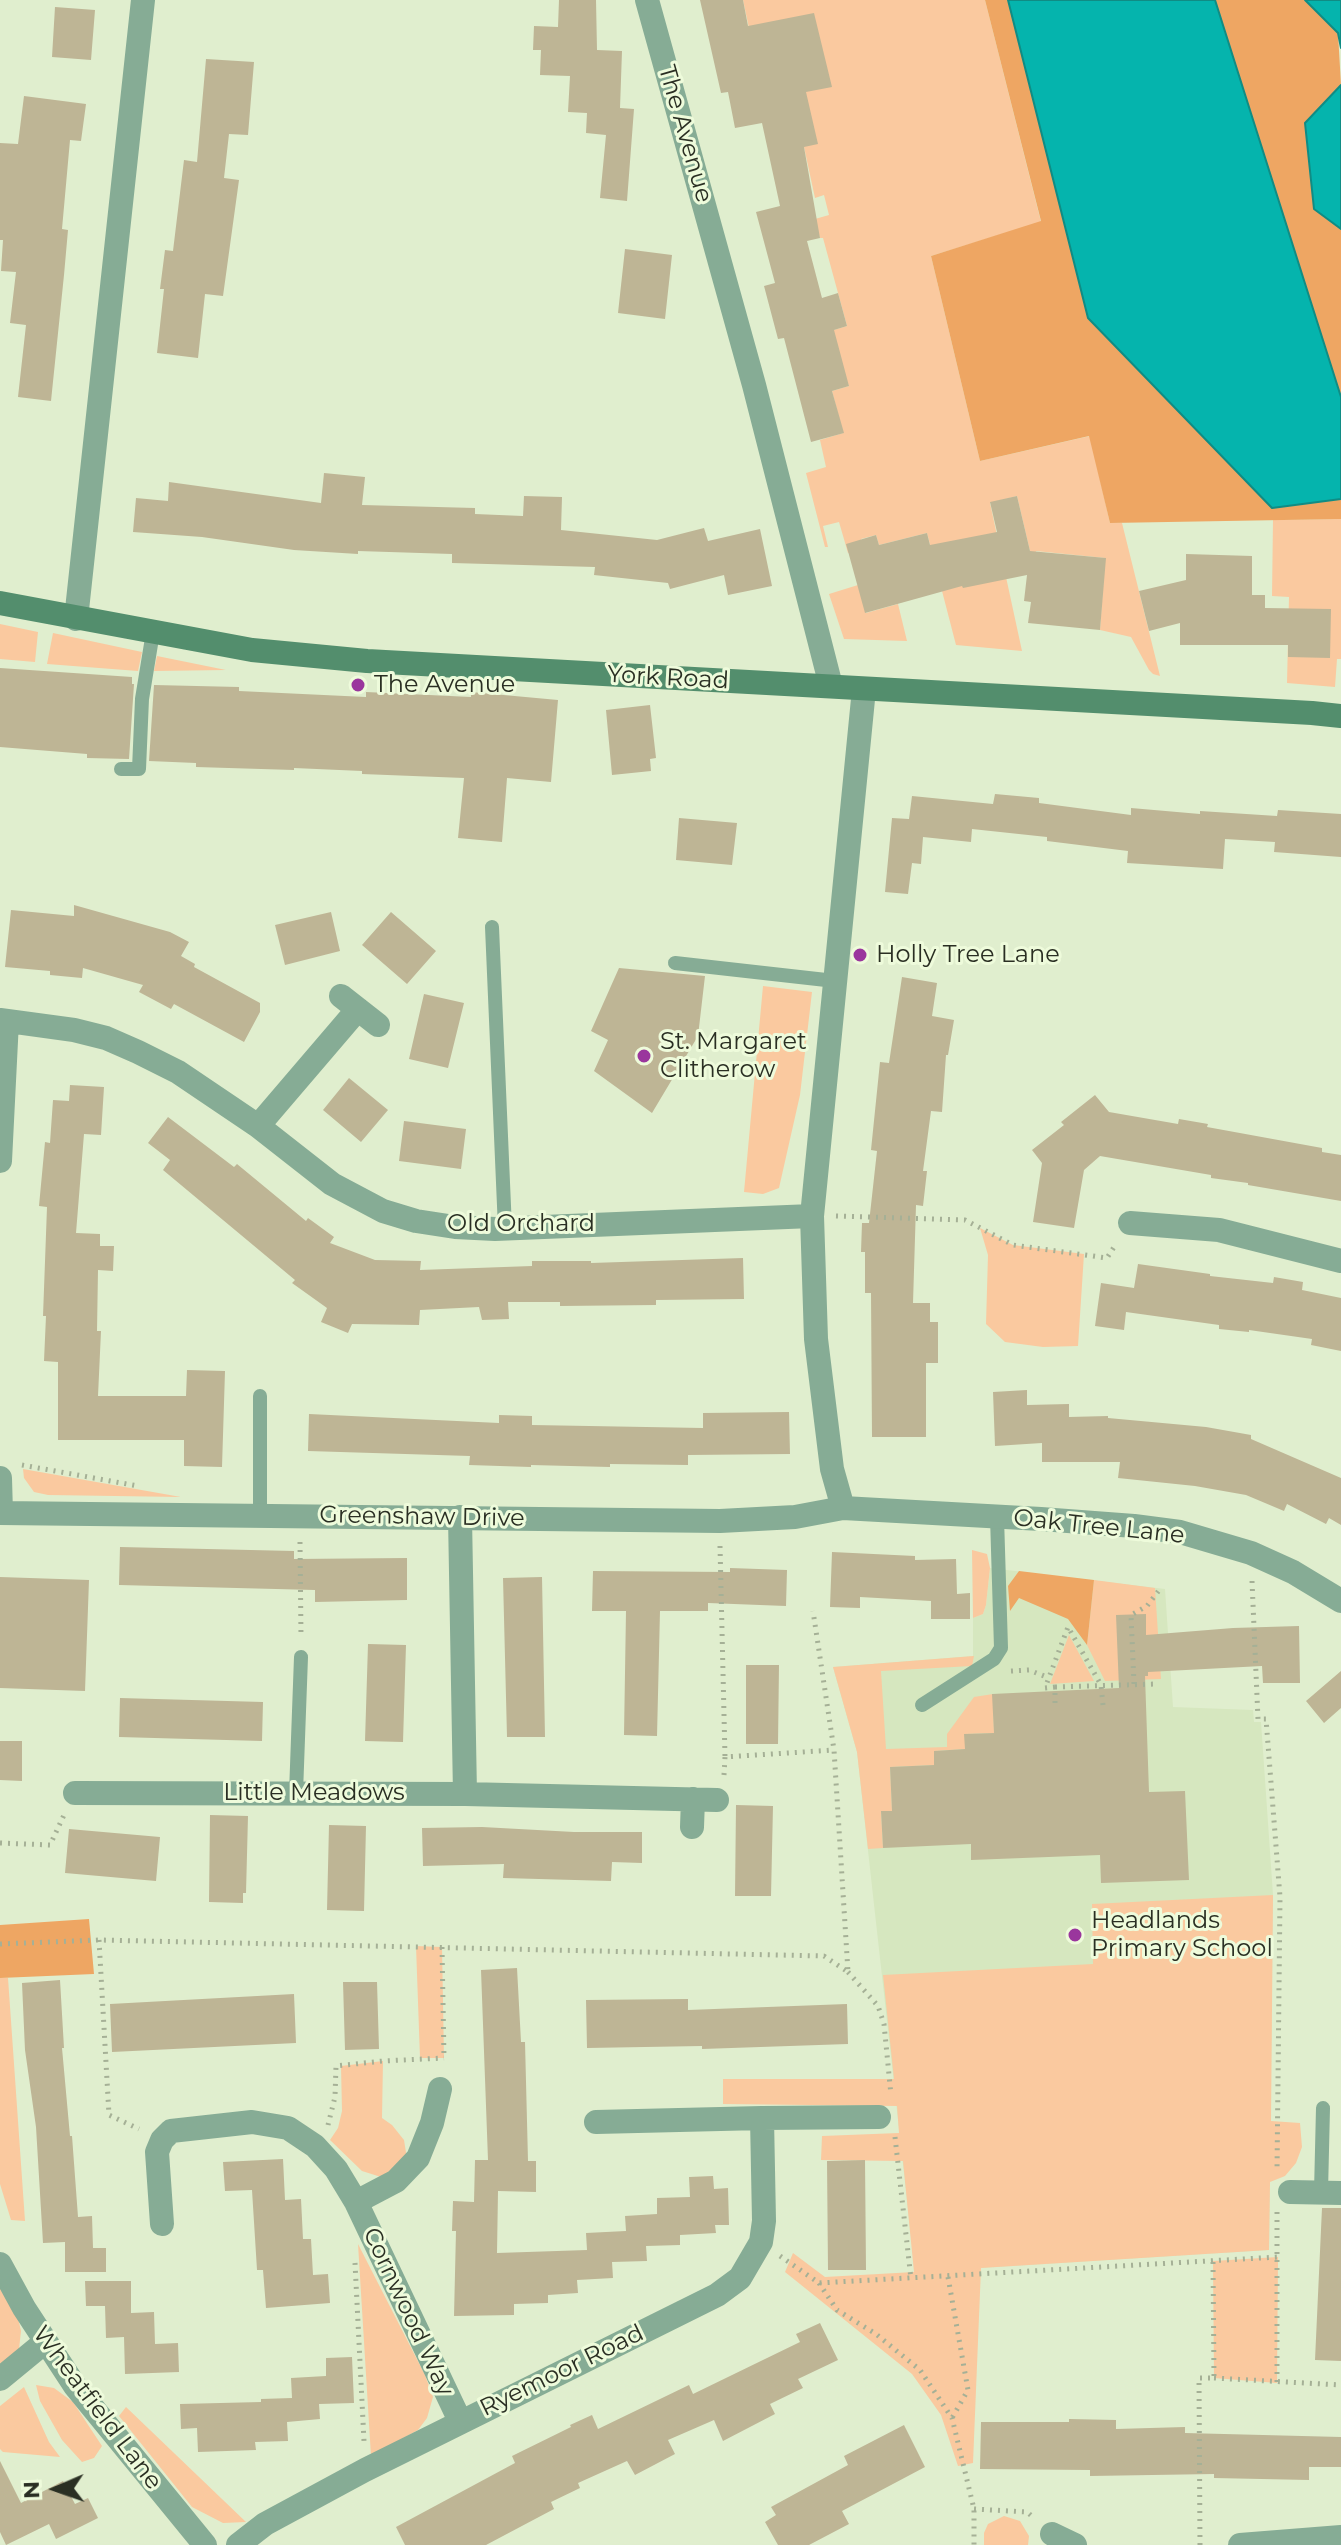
<!DOCTYPE html>
<html>
<head>
<meta charset="utf-8">
<style>
  body { margin:0 }
  #map { position:relative; width:1341px; height:2545px; overflow:hidden; background:#e0eece; font-family:Montserrat,sans-serif }
  canvas { display:block }
  .north { position:absolute; left:16px; top:2449px; width:80px; height:80px; -webkit-text-stroke:6px #eefbdb; paint-order:stroke; rotate:268deg; font-size:22px; font-weight:700; line-height:32px; text-align:center; color:#2a2f23 }
  .north::after { content:''; display:block; margin:auto; width:28px; height:36px; background:#2a2f23; clip-path:polygon(50% 0,100% 100%,50% 72%,0 100%) }
</style>
</head>
<body>
<div id="map">
<canvas width="1341" height="2545"></canvas>
<div class="north">N</div>
</div>
<script>
const context = document.querySelector('canvas').getContext('2d');
context.lineJoin = 'round';
function paint(path, color) { context.fillStyle = color; context.fill(path, 'evenodd'); }
const toPath = rows => new Path2D(rows.map(r => 'M' + r).join(''));
function stroke(path, color, width, dash) { context.strokeStyle = color; context.lineWidth = width; context.lineCap = dash ? 'butt' : 'round'; context.setLineDash(dash || []); context.stroke(path); }
function write(font, color, halo, rows, align = 'center') {
  context.font = font + ' Montserrat,sans-serif'; context.lineWidth = 6; context.setLineDash([]); context.textBaseline = 'middle'; context.strokeStyle = halo; context.fillStyle = color; for (const [text, x, y, turn = 0] of rows) {
    context.save(); context.translate(x, y); context.rotate((+turn || 0) * Math.PI / 180); context.textAlign = isNaN(turn) ? turn : align; if (halo) context.strokeText(text, 0, 0); context.fillText(text, 0, 0); context.restore();
  }
}
const built = toPath([
  [990,1568,1165,1589,1173,1707,1253,1710,1254,1722,1261,1722,1273,1895,1269,2250,915,2272,857,1752,833,1667,973,1656,973,1618,983,1614,986,1605]
]);
const green = toPath([
  [743,0,985,0,1041,222,931,256,980,461,1090,436,1110,523,1122,523,1160,676,1153,674,1149,670,1131,637,1100,630,1105,558,1036,551,1034,568,1017,496,990,503,1022,651,956,645,927,533,879,545,876,535,861,539,863,548,848,553,839,522,823,526,828,547,825,547,806,473,826,467,820,440,843,433,832,391,849,386,827,332,847,326,823,238,820,238,815,219,829,215,824,195,815,198,804,147,752,42],
  [1341,519,1341,659,1337,659,1335,687,1287,683,1289,597,1272,596,1273,520],
  [858,585,866,613,898,604,907,641,844,639,829,594],
  [0,624,38,632,35,662,0,659],
  [53,633,142,652,138,671,47,664],
  [157,656,226,670,154,671],
  [763,986,812,992,800,1095,779,1188,763,1194,744,1192],
  [980,1228,1013,1245,1084,1254,1078,1346,1043,1347,1005,1342,986,1324,988,1255],
  [23,1469,181,1497,48,1495,34,1492,24,1478],
  [972,1550,987,1554,990,1568,986,1605,983,1614,973,1618],
  [1094,1580,1155,1588,1161,1679,1105,1681,1087,1645],
  [1069,1635,1094,1681,1050,1684],
  [974,1656,972,1666,881,1671,886,1749,947,1747,947,1734,974,1697,993,1694,994,1733,965,1734,965,1749,934,1751,934,1765,890,1767,892,1811,881,1811,883,1848,868,1849,857,1752,833,1667],
  [1273,1895,1271,2121,1300,2123,1302,2147,1296,2163,1285,2176,1270,2182,1269,2250,981,2268,973,2463,958,2466,941,2415,912,2374,785,2272,793,2253,825,2277,914,2272,903,2161,821,2160,822,2136,899,2133,897,2106,723,2104,723,2079,894,2079,883,1975,1093,1964,1092,1904],
  [416,1946,442,1947,444,2058,420,2058],
  [0,1978,8,1978,25,2221,11,2220,0,2184],
  [383,2061,382,2118,392,2125,404,2140,407,2159,403,2167,381,2177,362,2171,330,2140,338,2128,342,2111,341,2066],
  [358,2244,425,2375,433,2397,427,2418,418,2430,371,2456],
  [1278,2257,1277,2383,1214,2378,1213,2261],
  [0,2286,18,2318,21,2331,19,2349,0,2373],
  [36,2385,54,2388,73,2402,102,2446,94,2458,82,2462,62,2440,40,2401],
  [24,2387,49,2442,60,2457,3,2452,0,2449,0,2406],
  [126,2407,246,2522,223,2523,192,2507,119,2416],
  [1004,2516,1020,2521,1029,2536,1028,2545,984,2545,984,2533,988,2524]
]);
const forest = toPath([
  [985,0,1008,0,1088,318,1327,500,1341,499,1341,519,1110,523,1089,436,980,461,931,256,1041,221],
  [1215,0,1305,0,1338,33,1341,85,1305,123,1314,209,1341,229,1341,397],
  [1019,1571,1094,1580,1087,1645,1068,1619,1019,1598,1010,1611,1008,1586],
  [89,1919,94,1974,0,1978,0,1925]
]);
const water = toPath([
  [1008,0,1215,0,1341,397,1341,499,1272,508,1088,318,1008,0],
  [1305,0,1341,0,1341,48,1338,33,1305,0],
  [1341,85,1341,229,1314,209,1305,123,1341,85]
]);
const building = toPath([
  [559,0,596,0,597,50,622,51,620,108,634,109,627,201,600,198,606,135,586,133,587,113,568,112,570,76,540,75,541,50,533,50,534,26,558,27],
  [700,0,743,0,748,26,814,13,832,87,806,92,818,144,804,147,820,238,807,241,822,298,838,293,847,326,834,330,849,386,832,391,844,433,811,442,784,338,778,339,764,286,775,283,756,212,780,206,762,123,735,128,728,92,721,93],
  [55,7,95,10,91,60,52,57],
  [206,59,254,62,248,135,229,134,224,178,239,180,223,296,205,294,198,358,157,353,164,289,160,289,165,250,173,251,184,160,197,162],
  [24,96,86,104,81,141,70,140,62,229,68,230,64,275,51,401,18,397,26,325,10,323,16,272,1,271,3,240,0,240,0,143,18,144],
  [625,249,672,255,665,319,618,313],
  [324,473,365,477,362,505,475,508,475,514,523,516,524,496,562,497,561,530,657,540,704,528,708,541,760,529,772,586,728,595,724,575,670,589,668,583,594,575,595,567,452,563,452,554,358,551,358,554,294,550,202,537,133,532,136,498,168,501,169,482,321,503],
  [1017,496,1030,551,1106,558,1100,630,1028,623,1031,602,1024,601,1027,575,963,588,962,586,865,613,846,544,876,535,879,545,927,533,930,545,997,532,990,502],
  [1186,554,1252,556,1252,595,1265,595,1265,608,1331,609,1330,658,1288,657,1288,645,1180,645,1180,623,1149,631,1139,591,1186,580],
  [0,668,132,677,132,684,134,684,129,759,87,758,87,754,0,747],
  [154,685,239,687,239,691,366,697,366,692,471,697,471,692,558,700,551,782,507,778,502,842,458,838,464,778,362,774,362,771,294,768,294,770,196,767,196,763,149,761],
  [650,705,656,758,650,759,651,771,612,775,606,710],
  [995,794,1039,798,1039,803,1131,815,1131,808,1200,814,1200,811,1277,816,1278,810,1341,814,1341,857,1274,852,1275,842,1225,839,1223,869,1127,863,1128,851,1047,841,1047,837,972,829,971,842,923,837,921,864,912,863,908,894,885,892,892,818,909,819,912,796,993,804],
  [679,818,737,823,732,865,676,860],
  [74,905,170,932,189,942,181,956,195,964,194,967,260,1003,260,1012,244,1042,174,1004,171,1009,139,992,143,985,83,968,82,978,50,975,50,971,5,967,11,910,74,916],
  [331,912,340,951,285,965,275,925],
  [391,912,436,951,407,984,362,945],
  [619,968,705,976,698,1036,652,1113,594,1071,608,1040,591,1031],
  [902,977,937,983,932,1016,954,1020,948,1055,946,1055,942,1112,931,1111,923,1171,927,1171,923,1206,916,1205,913,1303,930,1303,930,1322,938,1322,938,1363,926,1363,926,1437,872,1437,871,1293,865,1293,865,1252,861,1252,862,1223,869,1223,877,1151,871,1150,880,1062,889,1063],
  [424,994,464,1003,448,1068,409,1059],
  [349,1078,388,1110,361,1142,323,1110],
  [70,1085,104,1087,101,1135,84,1134,76,1233,100,1234,100,1246,114,1246,113,1271,98,1270,97,1331,101,1331,98,1396,186,1396,187,1370,225,1371,222,1467,184,1466,184,1440,58,1440,58,1362,44,1361,46,1316,43,1316,47,1207,39,1206,45,1142,50,1143,53,1100,69,1101],
  [1095,1095,1109,1112,1178,1124,1179,1119,1208,1124,1207,1127,1322,1148,1322,1152,1341,1155,1341,1201,1248,1185,1248,1183,1211,1178,1211,1175,1100,1156,1084,1170,1074,1228,1033,1222,1042,1163,1032,1150,1064,1125,1061,1122],
  [168,1117,234,1167,237,1164,306,1221,308,1218,334,1237,330,1243,375,1260,421,1261,420,1270,532,1266,532,1261,591,1261,591,1263,743,1258,744,1299,656,1300,656,1305,560,1306,560,1302,508,1302,509,1319,482,1320,479,1307,420,1310,419,1325,352,1324,348,1333,321,1322,327,1308,292,1283,295,1280,163,1170,170,1160,148,1143],
  [404,1121,466,1129,461,1169,399,1161],
  [1138,1264,1210,1274,1210,1276,1273,1283,1274,1277,1303,1282,1302,1290,1341,1298,1341,1351,1311,1345,1312,1339,1249,1330,1249,1332,1219,1329,1219,1325,1126,1312,1124,1330,1095,1326,1101,1283,1134,1288],
  [1027,1390,1027,1405,1069,1404,1069,1417,1108,1416,1108,1418,1206,1427,1251,1435,1251,1439,1341,1478,1341,1525,1329,1518,1326,1524,1287,1504,1284,1511,1246,1495,1195,1486,1118,1478,1120,1462,1042,1462,1042,1443,995,1446,993,1392],
  [789,1412,790,1454,688,1455,688,1465,610,1464,610,1467,531,1465,531,1467,469,1465,470,1456,308,1451,309,1414,499,1423,499,1415,532,1416,532,1425,703,1428,703,1413],
  [120,1547,294,1551,294,1559,407,1558,407,1600,315,1602,315,1590,119,1585],
  [832,1552,915,1556,915,1560,956,1559,957,1594,970,1593,970,1619,931,1619,931,1601,860,1597,860,1608,830,1607],
  [730,1568,787,1570,786,1606,708,1603,708,1611,660,1611,657,1736,624,1735,626,1611,592,1611,593,1571,730,1572],
  [0,1577,89,1580,85,1691,0,1688],
  [542,1577,545,1737,507,1737,503,1578],
  [1146,1614,1146,1635,1233,1628,1299,1626,1300,1683,1263,1683,1262,1666,1148,1672,1148,1676,1145,1676,1149,1792,1185,1791,1189,1880,1101,1883,1100,1855,971,1860,971,1844,883,1848,881,1811,892,1811,890,1767,934,1765,934,1751,965,1749,964,1734,994,1733,992,1694,1119,1688,1116,1615],
  [368,1644,406,1645,403,1742,365,1741],
  [746,1665,779,1665,778,1744,746,1744],
  [1341,1671,1341,1708,1324,1723,1306,1701],
  [120,1698,263,1702,262,1741,119,1737],
  [0,1741,22,1741,22,1781,0,1780],
  [736,1805,773,1806,771,1896,735,1896],
  [210,1815,248,1816,246,1893,243,1893,243,1903,209,1902],
  [329,1825,366,1826,364,1911,327,1910],
  [482,1827,574,1832,642,1832,642,1863,612,1862,611,1881,503,1878,504,1864,423,1866,422,1828],
  [69,1829,160,1837,156,1881,65,1873],
  [517,1968,521,2042,525,2042,528,2161,536,2161,536,2192,498,2191,497,2253,587,2250,586,2233,626,2231,625,2216,657,2214,657,2198,690,2197,689,2177,713,2176,714,2189,728,2188,729,2225,715,2225,716,2233,680,2235,680,2245,646,2246,647,2261,612,2262,613,2278,577,2280,578,2293,548,2295,548,2303,514,2304,514,2315,454,2316,456,2231,452,2231,453,2201,474,2202,475,2160,488,2160,481,1970],
  [60,1980,64,2048,62,2048,70,2136,72,2136,78,2217,92,2216,93,2248,106,2248,106,2272,65,2272,65,2242,43,2243,36,2127,25,2050,22,1983],
  [343,1982,377,1982,379,2049,345,2050],
  [294,1994,296,2043,112,2052,110,2004],
  [688,1999,688,2010,847,2004,848,2044,702,2049,702,2046,587,2048,586,2000],
  [283,2159,285,2200,301,2199,303,2239,311,2239,313,2275,328,2274,330,2303,266,2308,263,2270,257,2270,252,2190,225,2191,223,2162],
  [865,2160,866,2270,828,2270,827,2161],
  [1322,2208,1341,2208,1341,2361,1315,2360],
  [85,2281,131,2281,131,2313,154,2312,155,2344,178,2343,179,2372,125,2374,124,2337,106,2338,105,2306,86,2306],
  [820,2323,838,2360,798,2379,803,2388,770,2404,775,2414,723,2441,714,2420,668,2440,675,2454,635,2475,627,2461,578,2483,580,2488,551,2502,554,2509,486,2545,405,2545,396,2527,515,2463,512,2456,571,2427,570,2425,592,2415,598,2429,689,2385,693,2394,800,2342,796,2334],
  [352,2357,354,2403,319,2404,320,2419,287,2422,288,2441,255,2442,256,2450,198,2452,197,2428,181,2429,180,2404,261,2402,261,2399,292,2398,291,2378,326,2376,326,2358],
  [1069,2419,1116,2420,1116,2429,1185,2427,1185,2433,1341,2437,1341,2467,1309,2467,1309,2480,1214,2478,1214,2474,1090,2476,1090,2470,980,2469,981,2422,1069,2422],
  [904,2425,925,2467,842,2511,849,2524,809,2545,778,2545,765,2522,776,2515,771,2507,848,2465,844,2456],
  [0,2461,21,2503,63,2481,75,2504,88,2498,98,2518,56,2539,49,2524,6,2545,0,2532]
]);
const path = toPath([
  [836,1216,965,1220,1013,1245,1107,1258,1116,1244],
  [22,1465,138,1486],
  [300,1542,301,1636],
  [720,1546,725,1757],
  [1252,1581,1258,1719,1266,1719,1280,1897,1277,2170],
  [1011,1671,1029,1670,1049,1678],
  [1134,1684,1131,1615,1147,1606,1160,1589],
  [1055,1687,1157,1684],
  [1055,1703,1055,1687,1045,1688,1068,1627,1101,1685,1103,1705],
  [724,1775,725,1757,834,1750],
  [0,1843,50,1845,64,1815],
  [99,1940,109,2115,139,2129],
  [0,1944,99,1940,824,1956,848,1972,834,1750,813,1611],
  [442,1947,444,2058],
  [848,1972,878,2006,884,2024,891,2095],
  [328,2125,335,2097,336,2066,383,2061,444,2058],
  [895,2137,911,2279],
  [1277,2212,1277,2383],
  [780,2256,819,2283,1278,2257],
  [355,2263,364,2441],
  [948,2277,968,2390,952,2418],
  [819,2283,837,2310,876,2334,920,2370,952,2418,974,2509,974,2545],
  [1214,2378,1341,2385],
  [974,2509,1027,2512,1035,2519],
  [1200,2545,1199,2378,1214,2378,1213,2261]
]);
const lane = toPath([
  [121,769,139,769,142,699,153,632],
  [492,927,505,1229],
  [675,963,835,981],
  [260,1396,260,1515],
  [922,1705,994,1659,1001,1648,997,1517],
  [296,1793,301,1657],
  [1321,2192,1323,2108]
]);
const street = toPath([
  [647,0,754,385,831,686],
  [76,619,143,0],
  [341,996,378,1025],
  [0,1020,74,1030,106,1038,138,1052,178,1072,258,1126,332,1184,383,1211,416,1221,455,1227,495,1229,812,1216],
  [258,1126,358,1009],
  [0,1161,7,1021],
  [1130,1223,1219,1230,1341,1261],
  [0,1478,1,1513],
  [843,1508,832,1469,816,1339,812,1216,864,689],
  [0,1513,720,1521,795,1517,843,1508,1041,1519,1134,1526,1180,1532,1251,1553,1293,1572,1341,1601],
  [460,1517,465,1794],
  [75,1793,465,1794,717,1800],
  [692,1827,693,1799],
  [762,2118,879,2117],
  [1290,2192,1341,2193],
  [356,2202,396,2181,418,2158,432,2123,440,2089],
  [162,2224,157,2152,162,2140,171,2131,252,2122,288,2128,315,2146,336,2169,356,2202,460,2421],
  [0,2264,24,2308,75,2386,205,2545],
  [0,2379,45,2342],
  [1052,2534,1075,2545],
  [238,2545,265,2524,365,2470,717,2295,740,2278,761,2242,764,2221,762,2118,596,2122],
  [1240,2545,1341,2537]
]);
const secondary = toPath([
  [0,603,252,650,367,661,1312,713,1341,716]
]);
const markers = [
  [358,685,8,"#9a369d"],
  [860,955,8,"#9a369d"],
  [644,1056,8,"#9a369d"],
  [1075,1935,8,"#9a369d"]
];
const streetNames = [
  ["The Avenue",685,134,74],
  ["York Road",668,678,3],
  ["Old Orchard",521,1224],
  ["Greenshaw Drive",422,1517,1],
  ["Oak Tree Lane",1099,1527,6],
  ["Little Meadows",314,1793],
  ["Cornwood Way",408,2312,65],
  ["Ryemoor Road",562,2371,-26],
  ["Wheatfield Lane",97,2408,53]
];
const poiNames = [
  ["The Avenue",374,685],
  ["Holly Tree Lane",876,955],
  ["St. Margaret",660,1042],
  ["Clitherow",660,1070],
  ["Headlands",1091,1921],
  ["Primary School",1091,1949]
];
paint(built, '#d6e7bf');
paint(green, '#fac99f');
paint(forest, '#eea663');
paint(water, '#05b4ad');
stroke(water, '#108c84', 2);
paint(building, '#beb595');
stroke(path, '#a5b096', 5, [2, 6]);
stroke(lane, '#86ac95', 14);
stroke(street, '#86ac95', 24);
stroke(secondary, '#538e6d', 24);
for (const [x, y, r, color] of markers) { const dot = new Path2D(); dot.arc(x, y, r, 0, 2 * Math.PI); context.fillStyle = color; context.fill(dot); stroke(dot, '#eefbdb', 3); }
write('24px', '#2a2f23', '#eefbdb', streetNames);
write('24px', '#2a2f23', '#eefbdb', poiNames, 'left');
</script>
</body>
</html>
